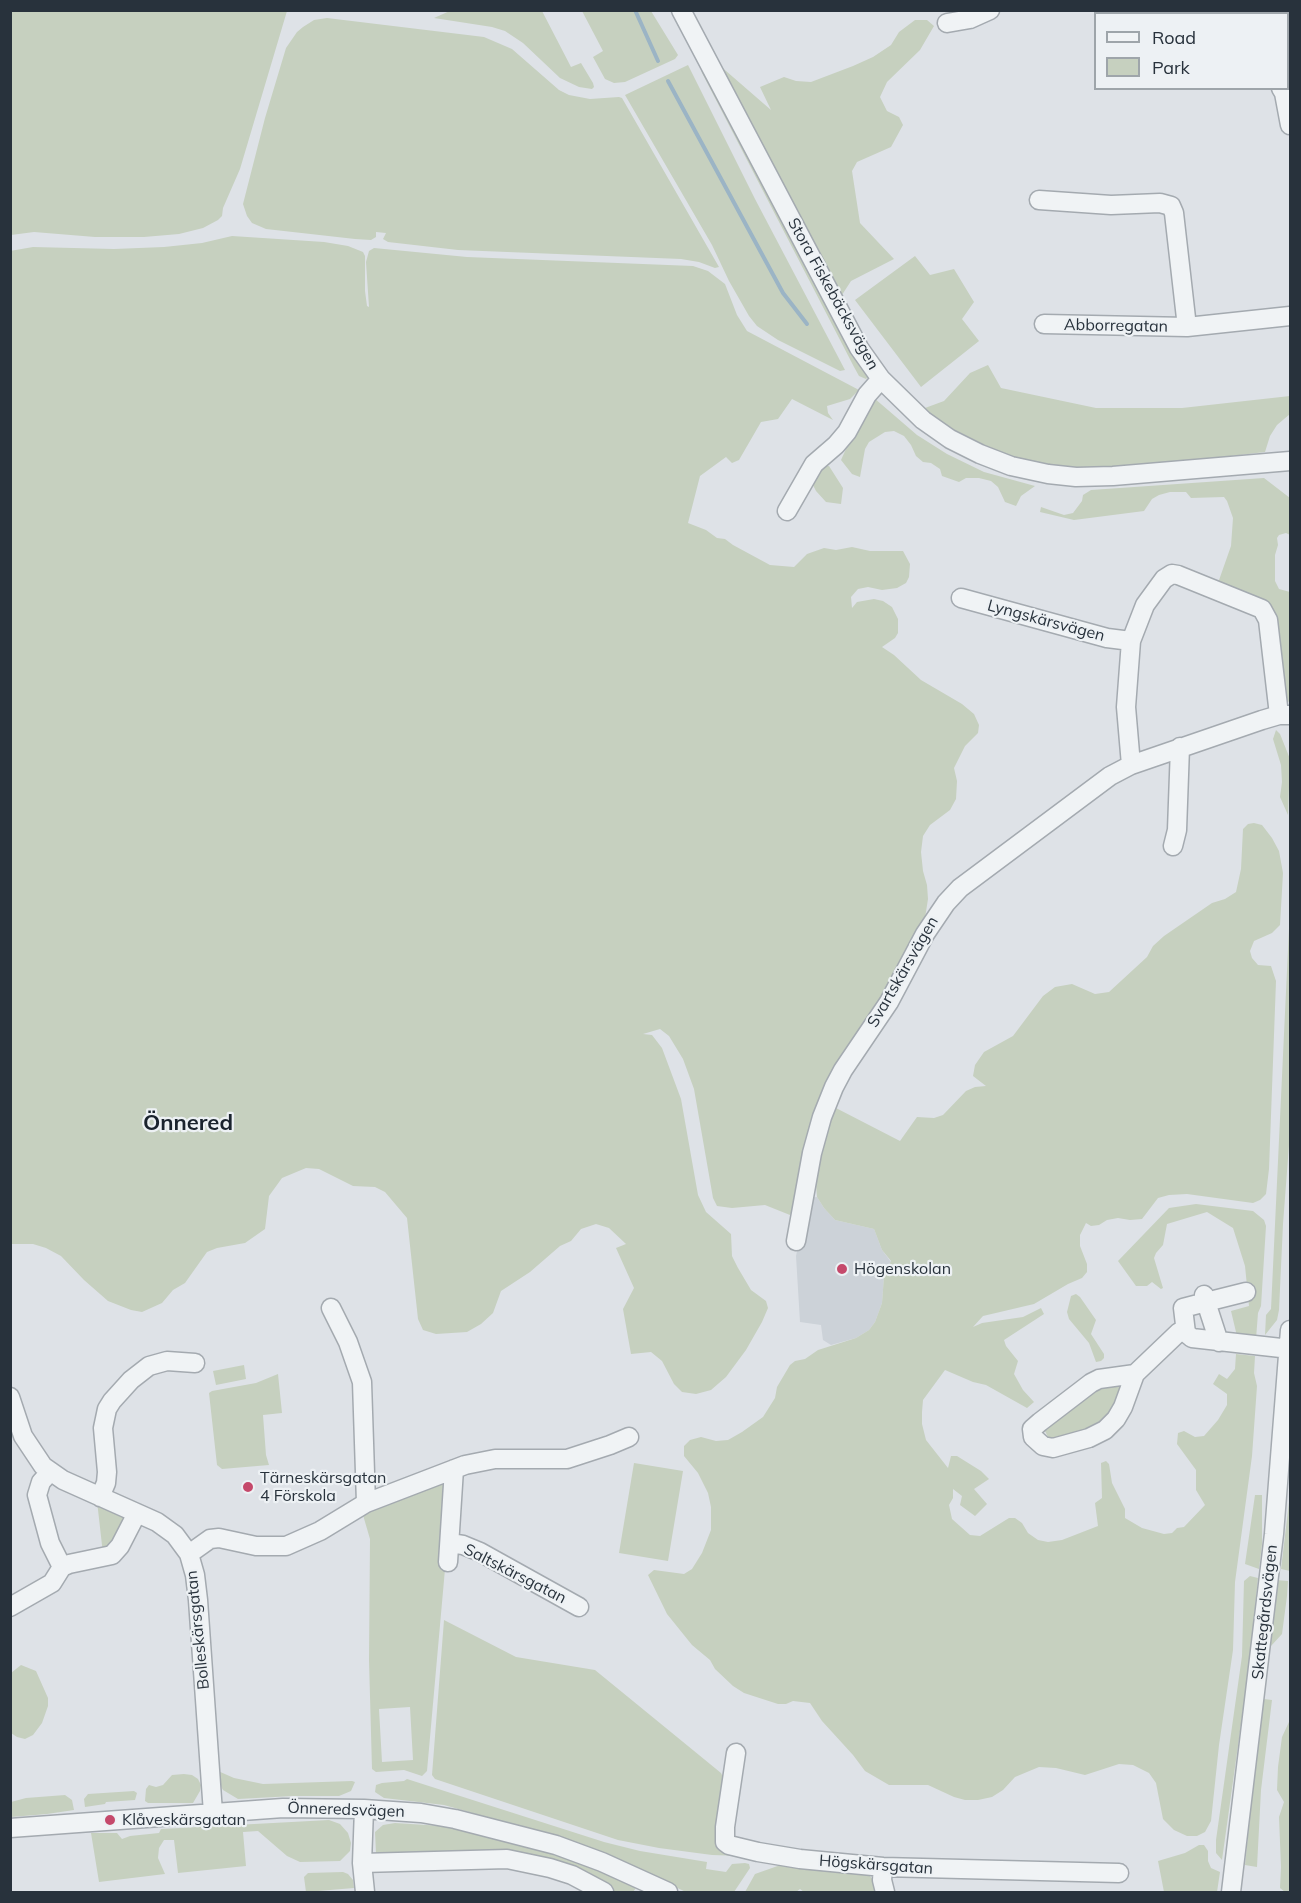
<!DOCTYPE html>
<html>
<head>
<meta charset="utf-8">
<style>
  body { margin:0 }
  #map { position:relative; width:1301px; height:1903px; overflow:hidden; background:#dee2e7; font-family:Mulish,sans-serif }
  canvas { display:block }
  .frame { position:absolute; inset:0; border:12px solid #28323c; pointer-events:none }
  .legend { position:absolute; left:1094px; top:12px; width:195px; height:78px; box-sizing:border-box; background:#edf1f4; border:2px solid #9ea5aa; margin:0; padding:8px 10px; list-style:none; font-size:18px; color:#28323c }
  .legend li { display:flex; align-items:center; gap:12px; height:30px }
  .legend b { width:30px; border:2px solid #9ea5aa }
</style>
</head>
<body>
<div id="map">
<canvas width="1301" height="1903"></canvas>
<div class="frame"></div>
<ul class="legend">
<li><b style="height:8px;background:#f0f3f5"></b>Road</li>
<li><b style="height:16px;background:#c6d0bf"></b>Park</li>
</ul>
</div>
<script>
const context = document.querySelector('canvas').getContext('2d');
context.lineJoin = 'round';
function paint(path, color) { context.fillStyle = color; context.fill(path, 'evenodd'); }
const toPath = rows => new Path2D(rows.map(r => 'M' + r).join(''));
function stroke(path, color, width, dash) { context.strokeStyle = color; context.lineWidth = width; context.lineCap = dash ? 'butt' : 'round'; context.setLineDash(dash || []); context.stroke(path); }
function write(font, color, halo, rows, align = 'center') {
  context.font = font + ' Mulish,sans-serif'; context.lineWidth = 4.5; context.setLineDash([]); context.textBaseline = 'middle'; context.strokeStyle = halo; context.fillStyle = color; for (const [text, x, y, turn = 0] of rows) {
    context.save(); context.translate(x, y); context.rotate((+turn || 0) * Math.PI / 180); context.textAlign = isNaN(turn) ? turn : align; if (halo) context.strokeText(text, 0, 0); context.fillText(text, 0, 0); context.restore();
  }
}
const built = toPath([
  [817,1197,824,1208,835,1220,874,1229,882,1250,891,1262,884,1276,882,1303,875,1322,869,1330,856,1338,831,1345,823,1340,821,1325,800,1322,796,1256,808,1198]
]);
const green = toPath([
  [11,10,287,11,240,169,223,208,222,216,218,220,203,228,179,234,144,237,95,237,34,232,11,235],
  [452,10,542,11,571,67,581,63,593,83,594,87,592,89,579,87,560,78,523,43,505,31,492,27,434,18],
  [582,11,651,11,678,55,675,59,625,82,614,83,605,79,593,57,603,51],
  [327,18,484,37,512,49,559,90,569,95,590,99,619,97,622,98,719,267,715,268,699,262,681,259,458,250,388,242,383,239,386,233,376,232,376,237,371,240,355,239,266,229,252,223,247,216,243,204,265,118,286,48,297,32,303,27,314,20],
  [915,20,927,20,934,26,920,50,887,82,880,97,887,111,899,117,903,125,891,147,857,162,852,171,860,223,894,259,851,281,840,298,718,64,771,110,760,87,784,77,796,81,811,82,853,66,873,57,891,45,899,32],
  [688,65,755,199,845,370,840,371,778,340,757,326,749,316,729,281,712,245,625,95],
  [701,71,705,74,847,345,858,364,868,377,866,379,859,376,854,367],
  [232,236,324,242,348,246,363,252,365,256,365,291,367,306,369,307,366,262,369,251,374,248,467,257,693,266,708,271,725,284,737,315,747,331,859,390,850,399,827,406,828,413,833,420,792,399,778,419,761,422,739,460,732,463,726,457,700,476,688,523,706,530,717,538,725,539,733,545,770,565,794,567,807,554,824,548,836,550,852,547,870,551,903,551,910,564,909,577,906,583,897,588,882,590,868,587,858,589,851,597,852,608,857,602,874,599,883,601,892,607,898,619,898,633,895,638,882,647,894,655,921,680,962,704,974,714,979,725,978,733,965,746,954,768,957,781,956,799,950,810,930,825,923,836,921,852,923,871,927,885,928,899,925,918,898,974,836,1065,795,1205,790,1215,765,1205,732,1208,717,1206,713,1198,694,1089,683,1059,669,1036,660,1029,643,1034,652,1035,662,1048,681,1099,698,1195,706,1212,731,1234,732,1256,738,1268,751,1290,766,1301,768,1308,762,1322,746,1350,726,1377,711,1390,696,1394,682,1392,674,1384,662,1361,651,1352,631,1354,623,1309,634,1288,616,1248,626,1244,609,1228,596,1224,581,1229,571,1241,560,1246,530,1272,501,1291,493,1313,481,1324,467,1332,436,1334,423,1330,418,1319,407,1218,385,1192,375,1187,353,1186,319,1169,306,1168,282,1178,269,1196,265,1229,245,1243,217,1248,207,1252,185,1283,173,1290,162,1303,142,1312,131,1310,108,1301,84,1280,61,1256,46,1248,33,1244,11,1244,10,251,33,247,114,249,164,247,202,243],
  [915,256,930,275,954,269,974,302,962,319,979,341,921,387,855,300],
  [988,365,1001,388,1096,408,1182,408,1290,396,1290,414,1277,425,1270,436,1265,452,1164,464,1079,469,1043,467,994,454,952,433,925,408,944,401,970,373],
  [869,398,874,398,917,435,947,454,984,472,1035,486,1021,496,1016,506,1005,502,998,487,991,481,979,478,966,478,959,482,942,476,940,469,931,463,923,462,916,456,911,445,904,436,894,431,885,432,869,442,865,449,860,477,852,474,841,460],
  [822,466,829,466,843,488,841,504,826,502,816,491,811,481],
  [1264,478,1290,498,1290,535,1286,533,1279,535,1277,538,1278,545,1275,555,1275,581,1279,589,1290,592,1290,702,1285,701,1271,611,1218,583,1231,546,1233,518,1227,501,1224,497,1191,498,1186,492,1170,492,1159,495,1152,499,1144,511,1074,520,1040,512,1041,507,1064,515,1073,513,1082,501,1083,495,1091,490],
  [1276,730,1280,734,1290,759,1288,815,1280,797,1282,782,1281,765,1273,739],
  [1254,823,1262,825,1272,838,1279,851,1283,873,1280,925,1272,933,1254,941,1250,951,1252,958,1258,965,1271,966,1276,981,1269,1169,1266,1194,1260,1200,1253,1203,1187,1194,1169,1195,1158,1198,1142,1219,1130,1220,1118,1218,1107,1220,1099,1225,1091,1226,1086,1223,1080,1235,1080,1246,1087,1264,1087,1272,1082,1278,1068,1284,1034,1304,983,1316,973,1327,982,1323,1023,1317,1041,1308,1044,1314,1004,1340,1006,1346,1018,1361,1014,1374,1023,1390,1034,1402,1027,1408,986,1385,973,1382,945,1370,923,1400,922,1412,922,1424,926,1440,948,1468,951,1456,957,1456,981,1471,989,1479,974,1489,987,1504,975,1516,960,1505,962,1496,953,1489,953,1498,949,1505,952,1519,970,1535,980,1536,1009,1518,1015,1518,1022,1523,1028,1533,1038,1540,1048,1542,1062,1540,1098,1526,1095,1503,1102,1498,1101,1463,1106,1461,1109,1464,1112,1483,1125,1509,1125,1518,1142,1528,1164,1534,1172,1533,1177,1528,1184,1527,1205,1505,1196,1490,1196,1470,1177,1444,1178,1433,1184,1431,1195,1437,1204,1436,1218,1420,1227,1405,1227,1394,1213,1384,1219,1374,1227,1379,1235,1369,1236,1354,1255,1356,1254,1373,1257,1386,1252,1456,1235,1582,1233,1650,1219,1745,1211,1821,1205,1832,1197,1836,1187,1836,1174,1830,1163,1819,1156,1783,1149,1773,1133,1765,1119,1764,1085,1775,1056,1768,1039,1767,1015,1777,1003,1790,992,1797,978,1800,965,1800,954,1797,928,1785,889,1785,865,1771,853,1755,822,1721,810,1703,793,1701,786,1704,778,1704,744,1693,733,1686,715,1669,710,1660,692,1645,667,1614,648,1575,654,1570,684,1574,692,1569,702,1553,711,1530,711,1507,708,1493,698,1473,684,1456,684,1446,690,1440,701,1437,716,1441,728,1440,742,1432,763,1417,775,1398,777,1387,790,1365,795,1361,805,1359,818,1350,856,1338,869,1330,875,1322,882,1303,884,1276,891,1261,882,1250,874,1229,835,1220,824,1208,817,1197,816,1185,819,1147,834,1107,900,1141,917,1117,934,1118,943,1115,966,1091,975,1087,986,1086,973,1076,975,1065,984,1052,1013,1036,1043,996,1055,987,1072,984,1095,994,1109,992,1147,957,1153,946,1164,936,1212,903,1225,899,1236,892,1241,869,1243,829,1248,824],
  [1290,907,1290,1132,1283,1224,1279,1310,1277,1320,1265,1335,1266,1315,1271,1309],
  [1196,1204,1253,1211,1264,1220,1266,1226,1261,1306,1258,1313,1256,1339,1235,1339,1236,1332,1231,1311,1249,1306,1245,1266,1233,1228,1207,1212,1167,1224,1163,1245,1156,1253,1154,1258,1163,1288,1161,1289,1152,1282,1147,1286,1136,1286,1118,1261,1169,1208],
  [1076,1294,1080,1297,1096,1320,1091,1334,1104,1354,1104,1358,1101,1361,1096,1362,1089,1343,1069,1319,1067,1312,1071,1296],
  [244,1365,246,1379,216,1385,213,1371],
  [278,1374,282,1413,263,1415,266,1455,269,1465,222,1469,217,1465,209,1393,212,1391,256,1383],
  [1118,1381,1122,1385,1119,1401,1101,1426,1052,1440,1048,1437,1044,1429,1099,1384],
  [634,1463,683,1471,668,1561,619,1553],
  [447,1479,445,1569,427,1771,422,1776,404,1770,376,1772,372,1769,369,1660,370,1539,363,1515,367,1507],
  [410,1707,413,1760,382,1762,379,1709],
  [1290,1494,1290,1571,1281,1569],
  [1255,1495,1262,1495,1262,1544,1259,1569,1245,1564],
  [97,1501,125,1514,125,1527,103,1554],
  [1250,1576,1258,1578,1249,1667,1222,1860,1216,1853,1216,1840,1242,1656,1244,1581],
  [1276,1580,1288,1581,1287,1596,1282,1634,1271,1646,1272,1613],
  [444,1620,516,1657,595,1670,721,1773,724,1779,717,1837,745,1856,712,1855,659,1848,618,1840,435,1779,432,1775],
  [21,1665,36,1671,48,1698,48,1706,42,1723,33,1735,25,1739,17,1737,11,1733,11,1673],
  [1264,1699,1272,1700,1261,1790,1257,1867,1245,1865,1257,1745],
  [1290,1711,1290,1892,1285,1892,1280,1888,1281,1867,1279,1817,1284,1802,1277,1790,1278,1767,1282,1737,1289,1722],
  [218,1771,234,1778,263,1784,352,1781,355,1782,351,1791,339,1796,293,1796,238,1799,223,1790,219,1783],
  [184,1774,192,1775,198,1779,201,1785,200,1791,193,1803,148,1803,145,1801,146,1789,149,1785,156,1787,163,1785,172,1775],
  [407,1779,604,1842,640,1851,707,1862,706,1869,726,1872,732,1864,745,1863,749,1864,750,1868,734,1892,686,1892,658,1879,569,1840,444,1805,384,1798,375,1792,376,1785,382,1783,404,1781],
  [134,1791,137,1793,135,1800,106,1802,105,1804,85,1807,84,1799,88,1794],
  [65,1795,72,1800,74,1810,47,1814,11,1817,11,1802,26,1798],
  [329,1820,340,1824,348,1833,351,1843,350,1851,340,1861,300,1862,287,1856,258,1831,243,1832,246,1866,178,1873,174,1840,164,1840,159,1848,158,1858,165,1874,99,1882,91,1833,117,1833,122,1839,130,1836,159,1833,161,1829],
  [395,1823,442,1826,493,1836,599,1869,636,1888,633,1892,612,1892,583,1874,386,1858,376,1853,375,1832,383,1825],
  [1199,1845,1204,1845,1208,1851,1208,1861,1211,1868,1220,1872,1217,1892,1164,1892,1158,1861,1185,1853],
  [789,1862,865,1870,874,1881,877,1892,804,1892,800,1889,796,1892,745,1892,755,1874],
  [343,1872,348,1874,353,1880,354,1888,306,1892,304,1877,308,1873]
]);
const stream = toPath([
  [635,10,658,61],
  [668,81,783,293,807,324]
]);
const minor = toPath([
  [681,10,859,348,881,379,923,420,950,439,980,454,1011,466,1048,474,1076,477,1113,476,1290,461],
  [1145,10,1151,14],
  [947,23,970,19,990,10],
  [1288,39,1290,37],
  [1281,88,1284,93,1290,125],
  [1039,200,1111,205,1160,203,1171,206,1174,213,1187,327],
  [1044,324,1187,327,1290,316],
  [787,511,814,464,836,445,847,432,867,395,881,379],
  [961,598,1107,638,1131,641],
  [1131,765,1126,707,1131,641,1145,605,1164,579,1172,574,1178,575,1262,609,1268,620,1279,715],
  [1173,846,1177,830,1180,747],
  [796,1241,812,1153,822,1117,834,1087,843,1070,889,1002,925,934,946,903,960,888,1110,776,1131,765,1262,720,1279,715,1290,715],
  [1204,1295,1206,1302,1246,1292],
  [331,1308,348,1342,362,1382,366,1503],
  [1186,1333,1183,1308,1206,1302,1219,1342],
  [1135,1374,1099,1379,1091,1383,1040,1422,1032,1429,1033,1437,1043,1446,1053,1448,1089,1438,1105,1430,1116,1419,1123,1407,1135,1374,1179,1332,1186,1333,1192,1338,1290,1349],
  [10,1397,23,1436,43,1466,63,1480,157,1522,175,1535,189,1554,195,1575,198,1600,213,1813],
  [50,1472,41,1482,37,1495,50,1543,62,1567],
  [100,1497,106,1483,107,1472,103,1428,107,1409,112,1401,131,1380,149,1366,167,1361,195,1363],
  [450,1543,463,1545,480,1552,579,1607],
  [189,1554,210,1539,219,1538,256,1546,286,1546,320,1531,366,1503,465,1465,495,1459,567,1459,610,1445,629,1437],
  [448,1562,454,1469],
  [10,1607,52,1583,62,1567,69,1564,112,1555,120,1546,137,1513],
  [736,1753,725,1827,725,1842,729,1845,758,1852,800,1859,883,1867,1119,1873],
  [364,1809,362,1863,365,1892],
  [10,1828,283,1808,364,1809,421,1813,455,1819,556,1845,602,1862,668,1892],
  [362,1863,507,1859,550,1868,572,1875,604,1892],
  [883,1867,882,1880,885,1892],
  [1231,1892,1274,1534,1290,1330]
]);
const markers = [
  [842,1269,6,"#c5496b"],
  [248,1487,6,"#c5496b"],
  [110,1820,6,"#c5496b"]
];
const streetNames = [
  ["Stora Fiskebäcksvägen",833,294,61],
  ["Abborregatan",1116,326,1],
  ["Lyngskärsvägen",1046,621,15],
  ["Svartskärsvägen",903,972,-60],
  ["Saltskärsgatan",515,1574,27],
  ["Skattegårdsvägen",1265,1612,-84],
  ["Bolleskärsgatan",198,1630,-96],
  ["Önneredsvägen",346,1810,2],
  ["Högskärsgatan",876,1865,4]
];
const poiNames = [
  ["Högenskolan",854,1269],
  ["Tärneskärsgatan",260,1478],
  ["4 Förskola",260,1496],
  ["Klåveskärsgatan",122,1820]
];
const districtNames = [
  ["Önnered",188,1123]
];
paint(built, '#ccd2d8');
paint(green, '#c6d0bf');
stroke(stream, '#9bb4c5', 4);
stroke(minor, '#a4aab0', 21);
stroke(minor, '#f0f3f5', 18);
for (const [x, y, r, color] of markers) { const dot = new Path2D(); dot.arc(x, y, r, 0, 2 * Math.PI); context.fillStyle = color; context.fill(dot); stroke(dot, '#edf1f4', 2); }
write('16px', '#28323c', '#edf1f4', streetNames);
write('16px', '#28323c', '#edf1f4', poiNames, 'left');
write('bold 22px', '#1a232d', '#edf1f4', districtNames);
</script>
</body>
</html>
